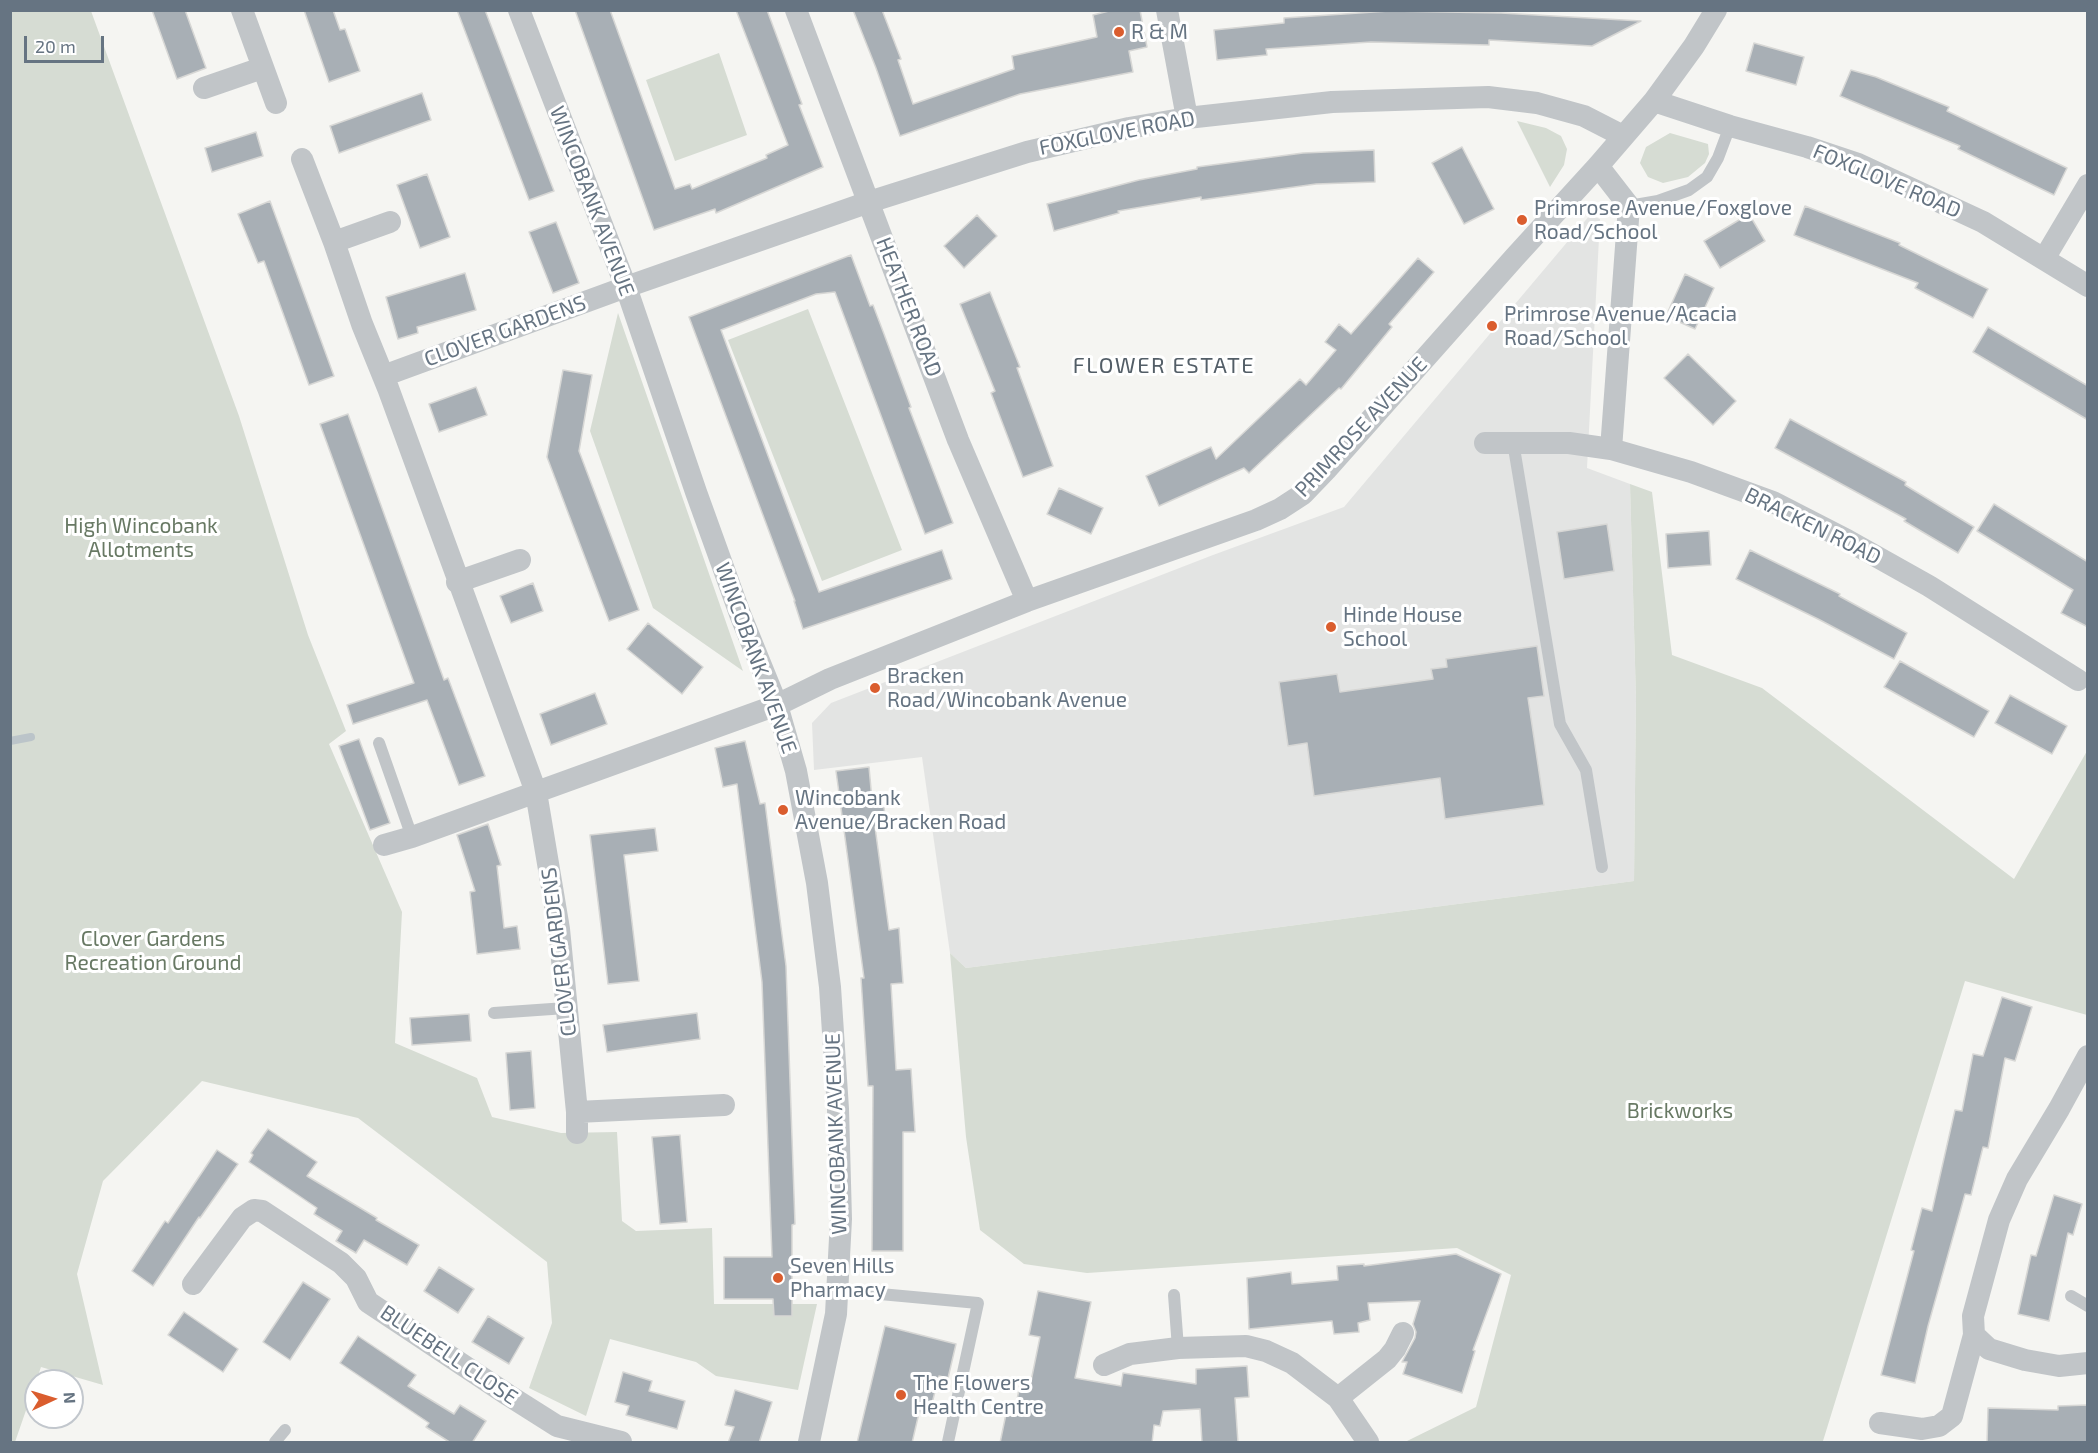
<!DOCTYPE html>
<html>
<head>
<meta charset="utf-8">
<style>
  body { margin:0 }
  #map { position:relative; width:2098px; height:1453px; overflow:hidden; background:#f5f5f2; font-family:"Exo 2",sans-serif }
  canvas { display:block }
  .frame { position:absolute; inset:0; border:12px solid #667482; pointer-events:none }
  .north { position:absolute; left:24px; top:1369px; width:60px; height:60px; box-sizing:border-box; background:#fff; border:2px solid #c2c7cd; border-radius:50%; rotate:86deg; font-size:16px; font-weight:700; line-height:24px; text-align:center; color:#667482 }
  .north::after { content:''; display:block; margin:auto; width:21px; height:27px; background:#da5d2e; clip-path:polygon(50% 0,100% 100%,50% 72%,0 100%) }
  .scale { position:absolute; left:24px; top:36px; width:80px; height:27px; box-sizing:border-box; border:3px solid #667482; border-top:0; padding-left:8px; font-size:18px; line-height:21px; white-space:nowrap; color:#667482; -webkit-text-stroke:4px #fff; paint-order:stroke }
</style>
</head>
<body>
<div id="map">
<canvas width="2098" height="1453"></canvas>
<div class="frame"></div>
<div class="north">N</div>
<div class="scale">20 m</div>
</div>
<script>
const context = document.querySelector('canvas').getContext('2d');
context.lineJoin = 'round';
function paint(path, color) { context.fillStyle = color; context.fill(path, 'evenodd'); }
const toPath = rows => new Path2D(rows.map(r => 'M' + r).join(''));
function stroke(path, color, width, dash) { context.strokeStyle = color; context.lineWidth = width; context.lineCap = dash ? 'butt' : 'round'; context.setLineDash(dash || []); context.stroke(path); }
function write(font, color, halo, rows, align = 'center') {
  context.font = font + ' "Exo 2",sans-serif'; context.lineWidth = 6; context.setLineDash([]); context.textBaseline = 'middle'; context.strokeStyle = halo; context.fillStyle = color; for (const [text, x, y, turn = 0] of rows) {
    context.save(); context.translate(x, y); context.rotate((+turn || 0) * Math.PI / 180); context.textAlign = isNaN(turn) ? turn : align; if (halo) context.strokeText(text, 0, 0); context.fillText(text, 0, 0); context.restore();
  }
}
const built = toPath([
  [1590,215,1600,219,1587,468,1630,484,1636,699,1634,881,966,968,950,953,922,757,814,770,812,723,831,703,1213,555,1344,507]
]);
const green = toPath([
  [10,11,91,11,239,416,308,635,346,731,329,744,402,912,395,1043,477,1078,492,1117,561,1133,617,1132,622,1221,636,1231,712,1228,714,1304,817,1304,798,1390,716,1376,696,1362,610,1339,586,1416,529,1388,552,1323,547,1262,358,1118,202,1081,103,1181,77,1274,103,1385,41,1367,15,1442,11,1442],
  [719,53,747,135,675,161,646,80],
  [1517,121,1546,128,1561,136,1567,149,1564,165,1550,187],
  [1670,133,1708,144,1709,154,1705,163,1688,177,1663,183,1648,177,1640,163,1646,147],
  [808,309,902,550,822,581,728,340],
  [618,313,743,671,653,608,590,431],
  [1630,484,1652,492,1672,655,1762,688,2014,879,2087,751,2087,1015,1965,981,1823,1441,1405,1442,1476,1407,1511,1275,1457,1248,1087,1273,1024,1264,980,1230,966,1137,950,953,966,968,1634,881,1636,699]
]);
const stream = toPath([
  [10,741,31,737]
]);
const building = toPath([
  [152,10,185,10,206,68,177,79,152,10],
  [304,10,333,10,340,30,345,29,360,71,329,82,304,10],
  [457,10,485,10,554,191,529,200,457,10],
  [575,10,610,10,675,189,690,184,692,189,767,158,766,155,788,145,736,10,767,10,802,104,799,105,823,167,716,213,715,209,654,230,575,10],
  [853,10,882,10,901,59,898,60,913,104,1014,69,1012,56,1097,37,1093,15,1113,10,1140,10,1147,47,1129,51,1133,72,1020,94,900,136,876,68,853,10],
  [1389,11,1501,13,1641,21,1592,46,1489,40,1489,45,1371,42,1266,49,1267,55,1217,60,1214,30,1284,23,1284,18,1389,11],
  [1754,43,1804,57,1796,85,1746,71,1754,43],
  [1851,70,1876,77,1949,107,1947,111,2067,168,2054,195,1958,149,1960,146,1840,96,1851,70],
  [422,93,431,120,339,153,330,126,422,93],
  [256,132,263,156,212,172,205,148,256,132],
  [1462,147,1494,209,1464,224,1432,163,1462,147],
  [1374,150,1375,182,1316,184,1201,200,1201,197,1118,211,1119,213,1054,231,1047,204,1139,180,1197,169,1197,167,1303,153,1374,150],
  [427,174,450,237,420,248,397,185,427,174],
  [270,201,334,376,309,385,264,261,258,263,238,214,270,201],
  [1805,206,1900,243,1899,245,1988,289,1973,318,1915,288,1918,283,1794,235,1805,206],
  [1749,214,1765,241,1720,268,1704,241,1749,214],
  [977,215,997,236,964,268,944,246,977,215],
  [556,222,579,283,553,293,529,232,556,222],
  [851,255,870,306,873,305,884,334,911,407,909,408,953,523,925,534,835,292,816,294,721,330,819,592,942,550,952,579,803,629,794,601,795,601,689,317,851,255],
  [1418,258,1434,272,1389,324,1392,327,1341,389,1339,388,1249,473,1244,468,1159,506,1146,476,1211,447,1216,459,1300,379,1306,385,1336,350,1325,342,1339,324,1351,334,1418,258],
  [465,273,476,310,417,327,418,333,398,339,386,297,465,273],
  [1685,274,1714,288,1695,329,1666,316,1685,274],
  [990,292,1020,367,1017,368,1053,466,1023,477,991,393,995,391,960,304,990,292],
  [1988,327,2088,386,2088,420,1973,352,1988,327],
  [1688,354,1736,401,1713,425,1664,378,1688,354],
  [563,370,592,375,579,451,639,610,609,621,547,457,563,370],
  [476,387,487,415,439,432,429,404,476,387],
  [348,414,444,680,448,678,485,776,459,785,427,700,353,724,347,705,414,683,320,424,348,414],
  [1790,419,1906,482,1905,485,1974,527,1958,553,1904,521,1906,519,1775,448,1790,419],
  [1059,488,1103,508,1091,534,1047,514,1059,488],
  [1994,504,2088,562,2088,627,2061,613,2073,590,1977,531,1994,504],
  [1607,524,1614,571,1564,579,1557,532,1607,524],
  [1709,531,1711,565,1668,568,1666,534,1709,531],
  [1750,550,1840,594,1839,596,1907,633,1894,659,1818,619,1736,579,1750,550],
  [533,583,543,611,511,623,500,596,533,583],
  [648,623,703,667,682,694,627,649,648,623],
  [1537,646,1544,696,1528,698,1544,805,1445,819,1440,778,1314,796,1307,743,1288,746,1279,682,1337,674,1340,692,1433,679,1431,669,1447,667,1446,659,1537,646],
  [1900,661,1989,711,1974,737,1884,687,1900,661],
  [595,693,607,724,551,745,540,714,595,693],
  [2010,695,2067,726,2052,754,1995,723,2010,695],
  [359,739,390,823,370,830,339,746,359,739],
  [745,741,760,804,765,803,786,966,795,1224,792,1225,792,1316,774,1316,773,1299,724,1299,724,1257,772,1257,762,982,737,784,723,787,715,748,745,741],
  [869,767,872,800,883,798,886,825,875,827,889,930,899,928,903,983,891,984,896,1070,911,1069,915,1132,903,1132,903,1251,872,1251,873,1086,868,1086,861,978,864,978,836,771,869,767],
  [488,824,501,865,497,866,504,928,517,926,520,949,477,954,470,892,475,891,457,835,488,824],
  [655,828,658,851,624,855,639,981,608,984,590,835,655,828],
  [2002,997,2032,1007,2015,1061,2005,1058,1988,1148,1983,1147,1971,1195,1965,1194,1928,1326,1915,1383,1881,1375,1914,1251,1911,1250,1922,1208,1932,1211,1955,1110,1962,1111,1973,1054,1983,1056,2002,997],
  [697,1013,700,1039,607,1052,603,1025,697,1013],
  [469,1014,471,1041,412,1045,410,1018,469,1014],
  [531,1051,535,1108,510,1110,506,1053,531,1051],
  [268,1129,317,1162,307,1176,377,1218,376,1220,419,1245,407,1265,364,1240,356,1253,336,1241,342,1231,314,1214,317,1208,249,1162,253,1155,251,1153,268,1129],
  [680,1135,687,1222,660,1224,652,1137,680,1135],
  [217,1150,238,1164,200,1218,199,1217,153,1286,132,1271,165,1221,168,1223,217,1150],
  [2054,1195,2082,1204,2073,1235,2068,1233,2049,1321,2018,1314,2031,1255,2036,1256,2054,1195],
  [1456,1254,1501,1274,1473,1350,1475,1351,1462,1393,1403,1374,1407,1362,1402,1362,1415,1338,1416,1332,1413,1324,1420,1301,1368,1303,1370,1320,1358,1323,1359,1332,1334,1334,1332,1321,1249,1329,1247,1278,1291,1272,1292,1284,1338,1280,1337,1266,1364,1264,1364,1266,1456,1254],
  [439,1267,474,1289,458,1313,424,1291,439,1267],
  [303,1282,330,1299,290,1360,263,1342,303,1282],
  [1038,1291,1091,1302,1075,1378,1121,1386,1123,1373,1196,1384,1196,1369,1247,1366,1249,1397,1235,1398,1238,1443,1202,1443,1200,1409,1163,1411,1160,1426,1154,1425,1152,1443,1000,1443,1006,1414,1014,1416,1020,1384,1030,1386,1040,1337,1029,1335,1038,1291],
  [184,1312,238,1349,223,1372,168,1335,184,1312],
  [488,1316,524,1338,509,1364,472,1342,488,1316],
  [885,1326,956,1344,948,1378,939,1376,929,1415,919,1413,912,1443,857,1443,885,1326],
  [358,1336,416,1375,408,1386,454,1414,460,1405,486,1421,472,1443,451,1443,426,1427,429,1423,340,1363,358,1336],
  [623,1372,652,1381,649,1391,685,1401,677,1429,626,1415,629,1406,615,1402,623,1372],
  [735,1390,772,1402,759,1443,728,1443,734,1427,725,1425,735,1390],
  [2088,1405,2088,1443,1987,1443,1988,1408,2058,1410,2058,1406,2088,1405]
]);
const service = toPath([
  [1629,206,1658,201,1689,190,1707,177,1718,158,1730,126],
  [1513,442,1560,724,1586,770,1602,867],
  [379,743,412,837],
  [494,1013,566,1008],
  [837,1290,978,1303,948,1442],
  [1174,1295,1178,1348],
  [2071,1296,2088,1306],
  [275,1442,285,1430]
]);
const minor = toPath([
  [242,10,276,103],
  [519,10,626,287,696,492,740,614,777,705,796,771,817,883,830,987,838,1109,841,1219,836,1314,809,1442],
  [796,10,958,440,1027,601],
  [1167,10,1187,118],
  [204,88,262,68],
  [1654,101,1730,126,1807,147,1858,164,1983,222,2088,286],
  [302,159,334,242,362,324,388,388,536,792,559,929,577,1112,577,1133],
  [1598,166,1629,206,1611,449],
  [334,242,390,222],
  [2044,259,2088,185],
  [383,376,626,287,869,202,1027,152,1129,128,1187,118,1332,102,1488,97,1537,103,1584,116,1623,136],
  [1485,443,1569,443,1611,449,1691,472,1773,502,1847,540,1929,586,2078,680],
  [457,582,520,560],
  [384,845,412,837,777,705,830,679,1027,601,1256,520,1280,509,1303,494,1326,470,1514,258,1598,166,1654,101,1694,46,1716,10],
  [577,1112,724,1105],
  [193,1284,242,1218,254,1210,262,1211,341,1263,356,1278,368,1302,508,1395,557,1426,621,1442],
  [1974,1335,1989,1349,2025,1360,2059,1366,2088,1363],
  [1104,1365,1130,1354,1178,1348,1246,1346,1266,1351,1292,1363,1338,1398,1368,1442],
  [1338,1398,1387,1359,1395,1349,1403,1333],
  [1880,1423,1922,1429,1939,1426,1952,1416,1974,1335,1973,1316,1999,1220,2017,1179,2059,1109,2088,1056]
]);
const markers = [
  [1119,32,6,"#da5d2e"],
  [1522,220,6,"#da5d2e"],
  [1492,326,6,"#da5d2e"],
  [1331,627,6,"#da5d2e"],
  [875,688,6,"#da5d2e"],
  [783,810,6,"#da5d2e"],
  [778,1278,6,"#da5d2e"],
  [901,1395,6,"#da5d2e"]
];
const poiNames = [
  ["R & M",1131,32],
  ["Primrose Avenue/Foxglove",1534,208],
  ["Road/School",1534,232],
  ["Primrose Avenue/Acacia",1504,314],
  ["Road/School",1504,338],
  ["Hinde House",1343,615],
  ["School",1343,639],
  ["Bracken",887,676],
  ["Road/Wincobank Avenue",887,700],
  ["Wincobank",795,798],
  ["Avenue/Bracken Road",795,822],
  ["Seven Hills",790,1266],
  ["Pharmacy",790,1290],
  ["The Flowers",913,1383],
  ["Health Centre",913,1407]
];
const streetNames = [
  ["FOXGLOVE ROAD",1117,133,-11],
  ["FOXGLOVE ROAD",1887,181,23],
  ["WINCOBANK AVENUE",592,201,69],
  ["HEATHER ROAD",909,307,69],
  ["CLOVER GARDENS",505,331,-20],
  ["PRIMROSE AVENUE",1361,427,-47],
  ["BRACKEN ROAD",1813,526,26],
  ["WINCOBANK AVENUE",756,658,70],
  ["CLOVER GARDENS",559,952,-97],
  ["WINCOBANK AVENUE",836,1134,-92],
  ["BLUEBELL CLOSE",449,1355,34]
];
const parkNames = [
  ["High Wincobank",141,526],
  ["Allotments",141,550],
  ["Clover Gardens",153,939],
  ["Recreation Ground",153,963],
  ["Brickworks",1680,1111]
];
const neighbourhoodNames = [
  ["FLOWER ESTATE",1164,366]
];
paint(built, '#e3e4e3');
paint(green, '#d6dcd3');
stroke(stream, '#bbc4c9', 8);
paint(building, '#a8afb5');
stroke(building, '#d7d7d5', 1.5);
stroke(service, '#c1c5c8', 12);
stroke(minor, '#c1c5c8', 22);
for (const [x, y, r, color] of markers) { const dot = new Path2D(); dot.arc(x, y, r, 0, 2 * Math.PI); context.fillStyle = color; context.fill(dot); stroke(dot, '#fff', 2); }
write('21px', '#667482', '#fff', poiNames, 'left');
write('21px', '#667482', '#fff', streetNames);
write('21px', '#687964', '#fff', parkNames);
context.letterSpacing = '1.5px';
write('22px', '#535e67', '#fff', neighbourhoodNames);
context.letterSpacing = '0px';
</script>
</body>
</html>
